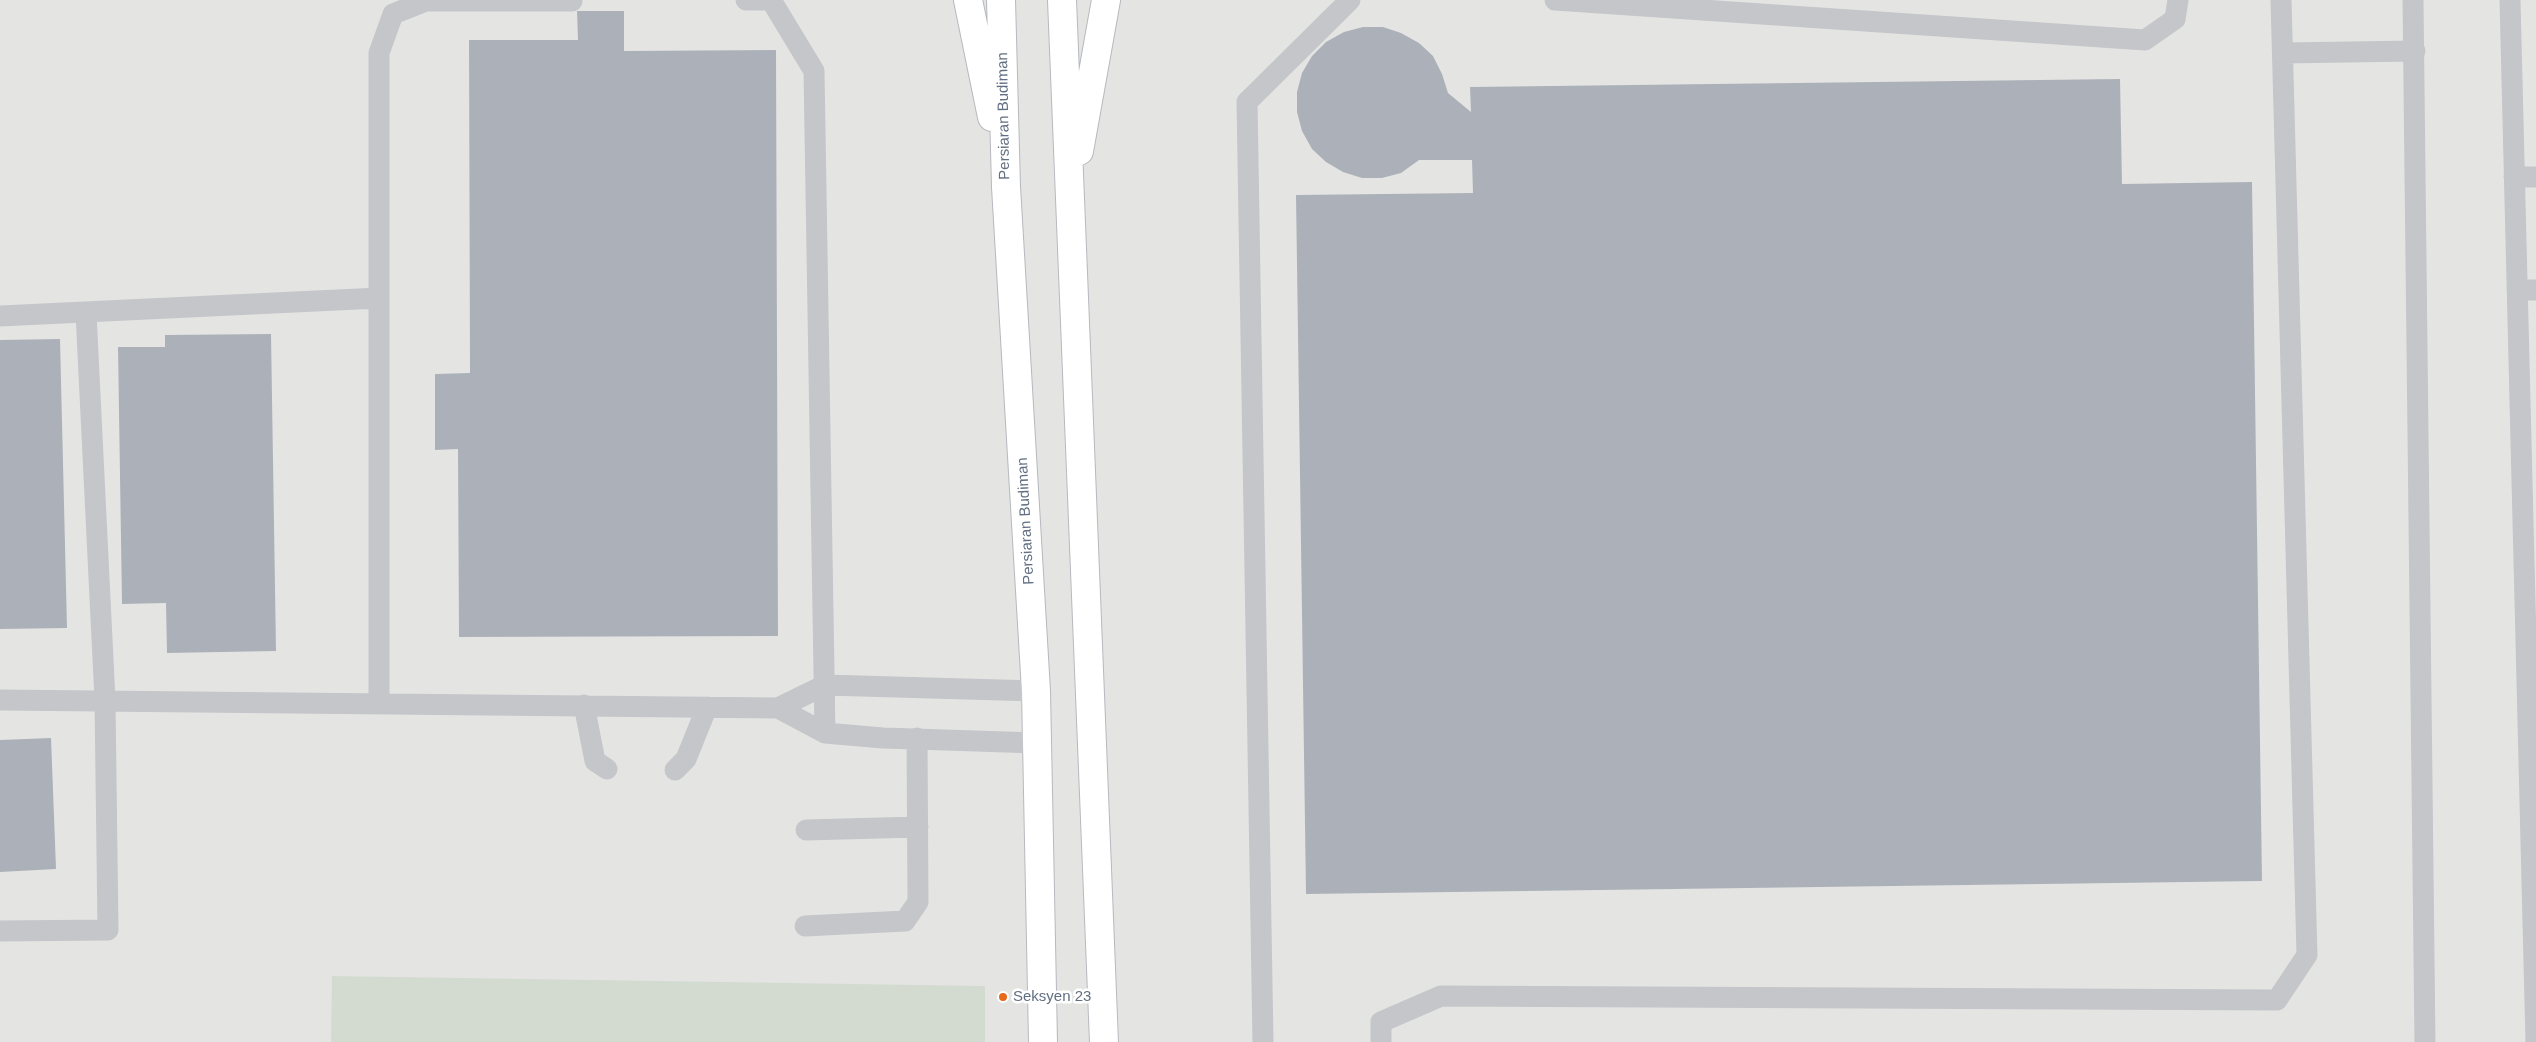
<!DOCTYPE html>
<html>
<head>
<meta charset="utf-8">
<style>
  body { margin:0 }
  canvas { display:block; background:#f4f4f0 }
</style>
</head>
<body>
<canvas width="2536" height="1042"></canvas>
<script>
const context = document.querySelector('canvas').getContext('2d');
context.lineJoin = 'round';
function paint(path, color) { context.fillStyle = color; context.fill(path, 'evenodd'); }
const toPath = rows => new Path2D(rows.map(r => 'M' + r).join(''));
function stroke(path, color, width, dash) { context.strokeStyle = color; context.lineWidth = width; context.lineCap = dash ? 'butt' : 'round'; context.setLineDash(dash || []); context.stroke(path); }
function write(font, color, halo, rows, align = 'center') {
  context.font = font + ' Arial,sans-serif'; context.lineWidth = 5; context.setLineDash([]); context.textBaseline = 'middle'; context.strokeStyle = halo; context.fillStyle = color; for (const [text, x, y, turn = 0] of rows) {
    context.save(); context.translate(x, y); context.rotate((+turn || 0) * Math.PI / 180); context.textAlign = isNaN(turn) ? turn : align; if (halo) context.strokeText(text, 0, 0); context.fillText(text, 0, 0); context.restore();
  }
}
const built = toPath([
  [0,0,2536,0,2536,1042,0,1042]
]);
const green = toPath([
  [332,976,985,986,985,1042,331,1042]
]);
const building = toPath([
  [577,11,624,11,624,51,776,50,778,636,459,637,458,449,435,450,435,374,470,373,469,40,578,40],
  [1363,27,1383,27,1401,33,1419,43,1433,56,1442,74,1448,93,1471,112,1470,87,2120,79,2122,184,2252,182,2262,881,1306,894,1296,195,1473,193,1472,160,1419,160,1401,173,1382,178,1362,178,1343,172,1326,162,1312,149,1302,131,1297,112,1297,92,1302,73,1312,56,1326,42,1344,32],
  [271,334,276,651,167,653,166,603,122,604,118,347,165,347,165,335],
  [60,339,67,628,0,629,0,340],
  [51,738,56,869,0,872,0,740]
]);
const lane = toPath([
  [746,0,771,0,814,71,825,733],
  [1555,0,2145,40,2175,19,2178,0],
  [2413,0,2425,1042],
  [2510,0,2536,1042],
  [2283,53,2415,51],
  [2514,177,2536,177],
  [2517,290,2536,290],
  [0,316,379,298],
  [0,700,778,708,825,685,1036,691],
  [379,703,379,53,393,14,426,1,572,1],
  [584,705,595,761,607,769],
  [778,708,825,733,883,738,1037,743],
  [675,770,686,759,707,707],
  [806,830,918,827],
  [805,926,905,921,918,902,917,738],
  [0,931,108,930,105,700,86,313],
  [1263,1042,1247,102,1350,0],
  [1381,1042,1381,1022,1441,996,2277,1000,2307,955,2281,0]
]);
const secondary = toPath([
  [968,0,992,117],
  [1001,0,1006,187,1036,691,1043,1042],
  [1062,0,1104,1042],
  [1079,151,1106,0]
]);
const markers = [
  [1003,997,5,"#e7691c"]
];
const streetNames = [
  ["Persiaran Budiman",1004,116,-91],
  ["Persiaran Budiman",1026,521,-93]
];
const poiNames = [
  ["Seksyen 23",1013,997]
];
paint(built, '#e4e5e3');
paint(green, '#d3dbd1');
paint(building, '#acb1b9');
stroke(secondary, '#b6b9be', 30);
stroke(lane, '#c4c6ca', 21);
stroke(secondary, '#fff', 28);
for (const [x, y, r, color] of markers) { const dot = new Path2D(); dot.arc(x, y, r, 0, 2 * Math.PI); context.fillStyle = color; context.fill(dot); stroke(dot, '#fff', 2); }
write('15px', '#626f82', '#fff', streetNames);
write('15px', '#626f82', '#fff', poiNames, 'left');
</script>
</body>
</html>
